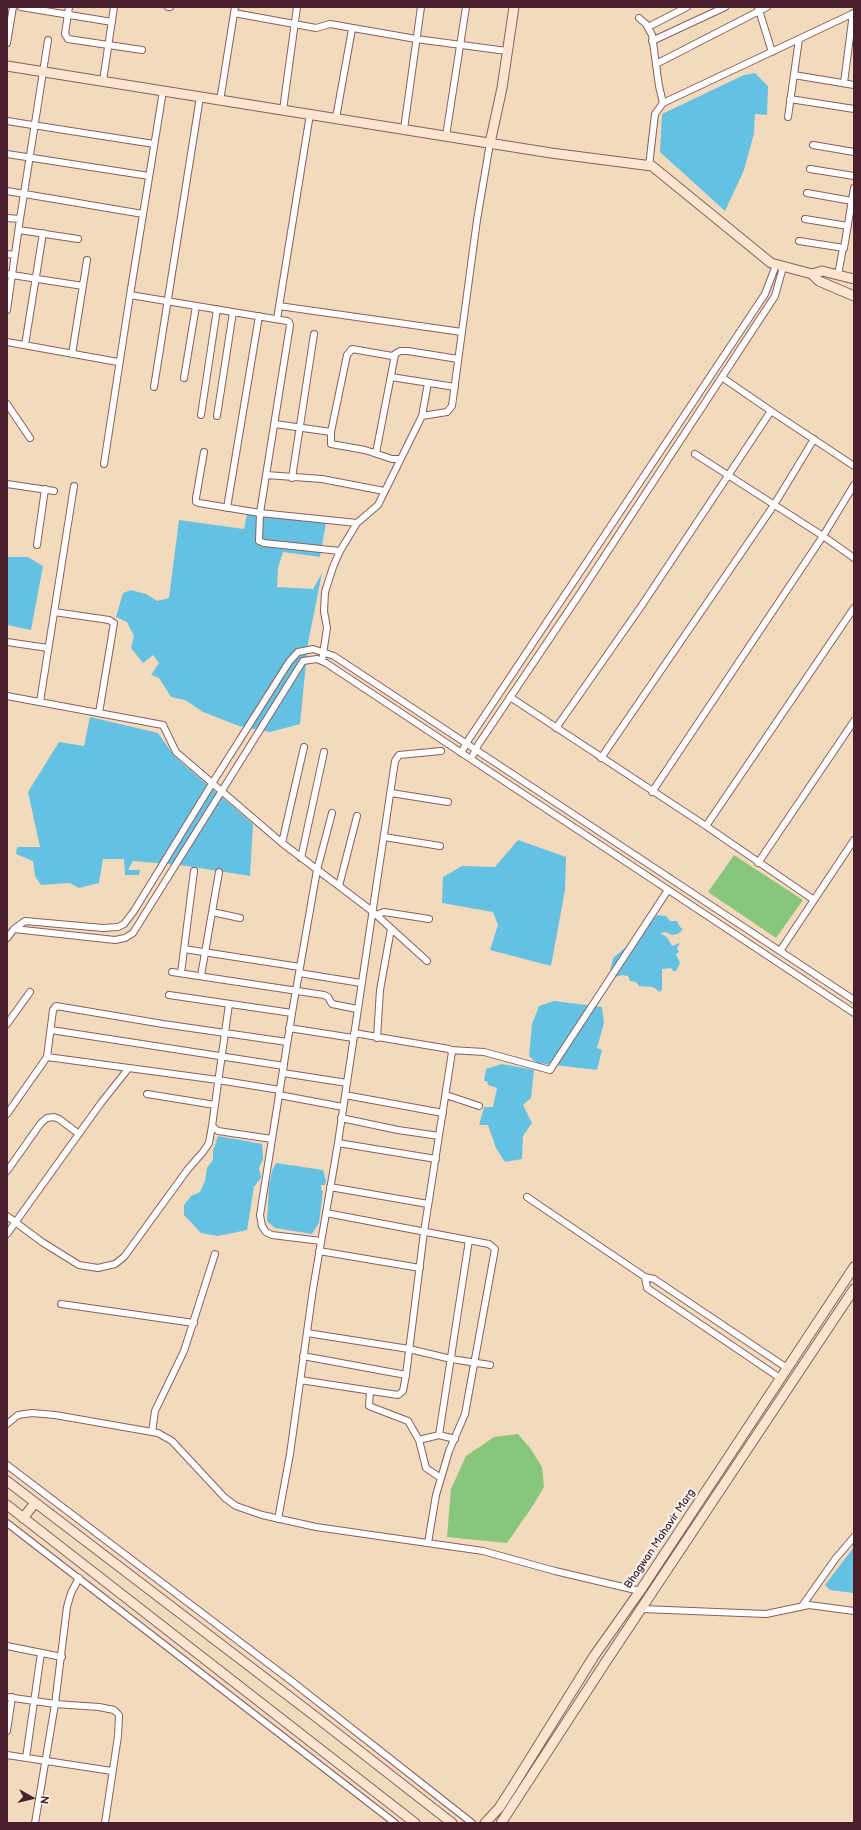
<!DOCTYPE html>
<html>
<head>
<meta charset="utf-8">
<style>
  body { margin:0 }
  #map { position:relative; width:861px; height:1830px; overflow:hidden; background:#f4dabd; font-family:"Balsamiq Sans",sans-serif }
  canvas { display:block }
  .frame { position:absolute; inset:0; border:8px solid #4a1f2b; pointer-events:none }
  .north { position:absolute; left:12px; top:1778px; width:40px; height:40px; -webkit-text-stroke:3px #f6f6f2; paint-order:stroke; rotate:98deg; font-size:11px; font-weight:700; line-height:16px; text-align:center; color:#4a1f2b }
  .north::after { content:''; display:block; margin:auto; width:14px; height:18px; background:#4a1f2b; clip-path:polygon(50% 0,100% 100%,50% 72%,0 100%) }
</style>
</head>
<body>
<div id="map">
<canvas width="861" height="1830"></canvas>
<div class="frame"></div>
<div class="north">N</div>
</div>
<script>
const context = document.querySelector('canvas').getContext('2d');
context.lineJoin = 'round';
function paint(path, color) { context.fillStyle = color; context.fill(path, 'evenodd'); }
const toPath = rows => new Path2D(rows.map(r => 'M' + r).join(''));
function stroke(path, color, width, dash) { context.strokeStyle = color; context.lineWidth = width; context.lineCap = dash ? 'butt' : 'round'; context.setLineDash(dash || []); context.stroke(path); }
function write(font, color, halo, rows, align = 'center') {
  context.font = font + ' "Balsamiq Sans",sans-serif'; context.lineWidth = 4; context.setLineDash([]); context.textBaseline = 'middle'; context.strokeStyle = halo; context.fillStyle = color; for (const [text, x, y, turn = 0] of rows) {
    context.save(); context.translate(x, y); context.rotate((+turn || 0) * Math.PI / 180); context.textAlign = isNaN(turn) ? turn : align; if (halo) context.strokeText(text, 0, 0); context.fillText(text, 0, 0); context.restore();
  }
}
const green = toPath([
  [734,855,803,900,776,938,708,892],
  [518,1434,530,1448,542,1467,544,1487,534,1504,507,1543,447,1537,451,1489,466,1456,494,1437]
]);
const water = toPath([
  [755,73,768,86,767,115,755,114,754,133,744,170,725,211,660,152,662,114,744,75],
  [247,514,326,523,320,557,283,552,278,568,277,587,313,589,322,573,308,643,300,724,270,732,239,726,203,712,185,700,171,697,159,678,151,675,159,663,153,655,143,663,131,648,134,636,127,622,116,617,123,593,131,590,146,594,157,601,169,598,179,520,244,529],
  [7,557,28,557,43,566,31,630,7,625],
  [90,717,158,733,175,757,253,824,250,876,180,865,133,861,128,870,140,870,139,875,125,875,124,859,103,859,99,883,79,888,69,883,41,885,35,876,33,861,16,854,17,847,40,847,28,792,59,742,84,746],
  [518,840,566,857,565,890,551,966,490,950,498,925,493,912,442,903,443,877,462,866,495,867],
  [657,915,666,916,670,921,677,921,680,927,683,929,678,934,672,935,665,932,660,933,667,937,672,946,680,943,677,948,679,952,676,954,680,963,676,971,673,971,671,968,662,969,662,989,660,992,653,987,639,986,636,982,630,981,628,976,622,975,615,977,610,972,613,958,632,942],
  [554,1001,602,1007,604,1023,597,1048,602,1050,597,1070,537,1063,529,1056,532,1024,539,1006],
  [502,1064,534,1070,531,1098,523,1105,532,1123,523,1136,522,1159,505,1162,496,1148,488,1125,479,1125,484,1107,493,1107,497,1088,488,1085,487,1081,484,1081,486,1069],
  [218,1136,262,1144,263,1159,259,1168,261,1178,254,1187,247,1230,218,1236,201,1233,184,1215,184,1205,191,1196,200,1192,205,1181,207,1168,213,1160,213,1151],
  [276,1163,323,1170,326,1181,325,1185,321,1185,321,1190,323,1191,319,1223,312,1234,275,1228,267,1221,269,1186,272,1171],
  [854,1547,854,1593,830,1590,825,1585]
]);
const street = toPath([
  [21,7,112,22],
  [69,7,65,34,68,39,142,50],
  [168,7,170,7],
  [758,7,772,52],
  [234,13,316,28,330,24,416,39,507,51],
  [639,18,646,24,652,35,659,86,663,103],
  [648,27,687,7],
  [652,41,725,7],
  [7,43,13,7],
  [656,64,767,7],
  [794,75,854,85],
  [103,81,114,7],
  [844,83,853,13],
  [790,99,854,109],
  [220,101,235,7],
  [283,110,297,7],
  [788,117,799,39],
  [336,118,352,29],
  [7,121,154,144],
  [404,129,421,7],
  [446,136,466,7],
  [813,145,854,152],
  [7,154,149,176],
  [649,166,655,114,663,103,854,13],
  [810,169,854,176],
  [7,191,143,214],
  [807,193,852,201],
  [7,218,20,219,12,275,83,286],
  [20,219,48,40],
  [805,219,848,226],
  [19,230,78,239],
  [799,241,844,248,854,188],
  [7,254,15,255],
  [7,274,12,275,7,310],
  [838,275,843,248],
  [130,295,163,91],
  [279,306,462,332],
  [277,319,310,114],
  [7,342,118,362],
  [25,345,43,233],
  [72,354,87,260],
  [391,377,455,387],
  [184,378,196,306],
  [723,378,771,411],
  [154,387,200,97],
  [7,404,30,438],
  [201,415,217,309],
  [217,416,233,312],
  [422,416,447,412,452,406,477,220,490,143],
  [275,424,331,432,331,444,365,450,392,459,399,459],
  [331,432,347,355,352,349,392,356,400,351,408,351,458,359],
  [204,452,196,498,196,502,199,503,260,513,357,523],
  [376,453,395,355],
  [695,454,823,536,854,558],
  [104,464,130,295,287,321,289,322,290,325,260,513,259,541,264,543,340,551],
  [266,475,322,479,384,491],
  [292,478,314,334],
  [7,484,54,491],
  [227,508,259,316],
  [37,545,45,489],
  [54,612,109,620,114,623,99,713],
  [7,642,48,648],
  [322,661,327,628,324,611,325,592,333,567,340,551,357,523,378,505,422,416,428,383],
  [7,696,163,725,176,752,282,843,372,911,427,961],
  [510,697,706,826,814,900],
  [40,702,74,486],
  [556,728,642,605,771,411,854,466],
  [461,753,469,739,765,294,776,265],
  [601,758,774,505,814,439],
  [471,759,478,745,581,592,775,296,783,267],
  [652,792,823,536,854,485],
  [391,793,448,802],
  [706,826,854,608],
  [384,837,440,846],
  [282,843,304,747],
  [301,858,324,752],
  [758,863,854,721],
  [339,886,357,816],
  [212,912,240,918],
  [376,915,384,912,429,919],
  [14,929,115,940,125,938,133,933,303,661,317,659,326,663,854,1013],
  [7,938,14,929,25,921,103,928,118,927,124,924,134,911,213,782,289,662,298,652,313,649,334,656,854,1000],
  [184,949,300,967],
  [780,951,854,840],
  [172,972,324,995,328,997,332,1004,357,1009],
  [181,973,194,871],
  [299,973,361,983],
  [201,976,219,872],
  [169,995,292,1013],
  [229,1004,212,1126,218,1131,272,1139],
  [7,1024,30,992],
  [289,1028,353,1038],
  [51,1030,284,1066],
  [377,1038,380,990,391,929],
  [451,1050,484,1052,550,1070,668,890],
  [47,1057,218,1080,280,1090],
  [283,1073,347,1083],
  [147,1094,215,1105],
  [279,1095,343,1107],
  [345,1095,443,1113],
  [446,1095,479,1106],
  [7,1114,47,1057,53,1010,56,1006,163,1024,287,1042],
  [341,1118,398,1130,439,1136],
  [338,1143,436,1159],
  [7,1171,41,1123,47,1118,54,1117,59,1119,79,1134],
  [330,1187,428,1204],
  [527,1197,645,1277,654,1279,787,1368],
  [326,1213,489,1244,495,1249,465,1414,449,1451,436,1495,428,1543],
  [7,1216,42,1242,79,1265,98,1268,115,1264,124,1257,188,1169,203,1152,209,1143,212,1126],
  [7,1234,101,1103,128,1069],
  [321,1241,272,1235,266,1232,262,1226,260,1215,292,1013,317,870,332,813],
  [319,1251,420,1268],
  [645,1277,647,1288,780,1378],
  [61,1304,194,1323],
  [307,1333,409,1349,451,1359,490,1365],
  [303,1356,406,1375],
  [300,1380,398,1395,403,1391,406,1375,424,1232,452,1052,449,1049,354,1033],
  [370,1391,369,1406,408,1421,419,1440,426,1468,441,1478],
  [7,1424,18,1415,32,1413,55,1415,158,1433,172,1441,225,1498,236,1506,262,1515,316,1527,483,1551,555,1571,640,1591],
  [152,1432,155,1411,184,1351,215,1254],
  [439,1435,469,1240],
  [419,1440,439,1435,455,1439],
  [7,1465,294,1683,472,1823],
  [278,1519,290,1454,313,1289,338,1143,395,761,399,755,441,751],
  [7,1523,395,1823],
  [802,1606,836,1558,854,1537],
  [642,1609,766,1614,809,1605,854,1611],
  [7,1646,62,1657],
  [7,1697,55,1704,99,1707,114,1710,119,1715,118,1736,105,1823],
  [7,1731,12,1697],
  [7,1755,112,1771],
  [26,1758,41,1653],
  [35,1823,55,1704,67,1607,71,1593,79,1578]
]);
const secondary = toPath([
  [7,66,551,153,652,166,771,263,812,274,822,271,854,279],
  [490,143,502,88,514,7],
  [812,274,819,281,854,296],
  [7,1481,320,1720,452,1823],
  [7,1505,415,1823],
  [23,1518,35,1503],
  [485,1823,499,1808,510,1791,594,1656,640,1591,854,1267],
  [501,1823,605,1663,854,1289]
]);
const streetNames = [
  ["Bhagwan Mahavir Marg",660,1539,-56]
];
paint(green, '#88c67c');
paint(water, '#64c1e2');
stroke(street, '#86605e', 8);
stroke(secondary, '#86605e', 11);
stroke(street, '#fff', 6);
stroke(secondary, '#fbe5cf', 9);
write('11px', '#4a1f2b', '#f6f6f2', streetNames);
</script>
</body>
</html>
